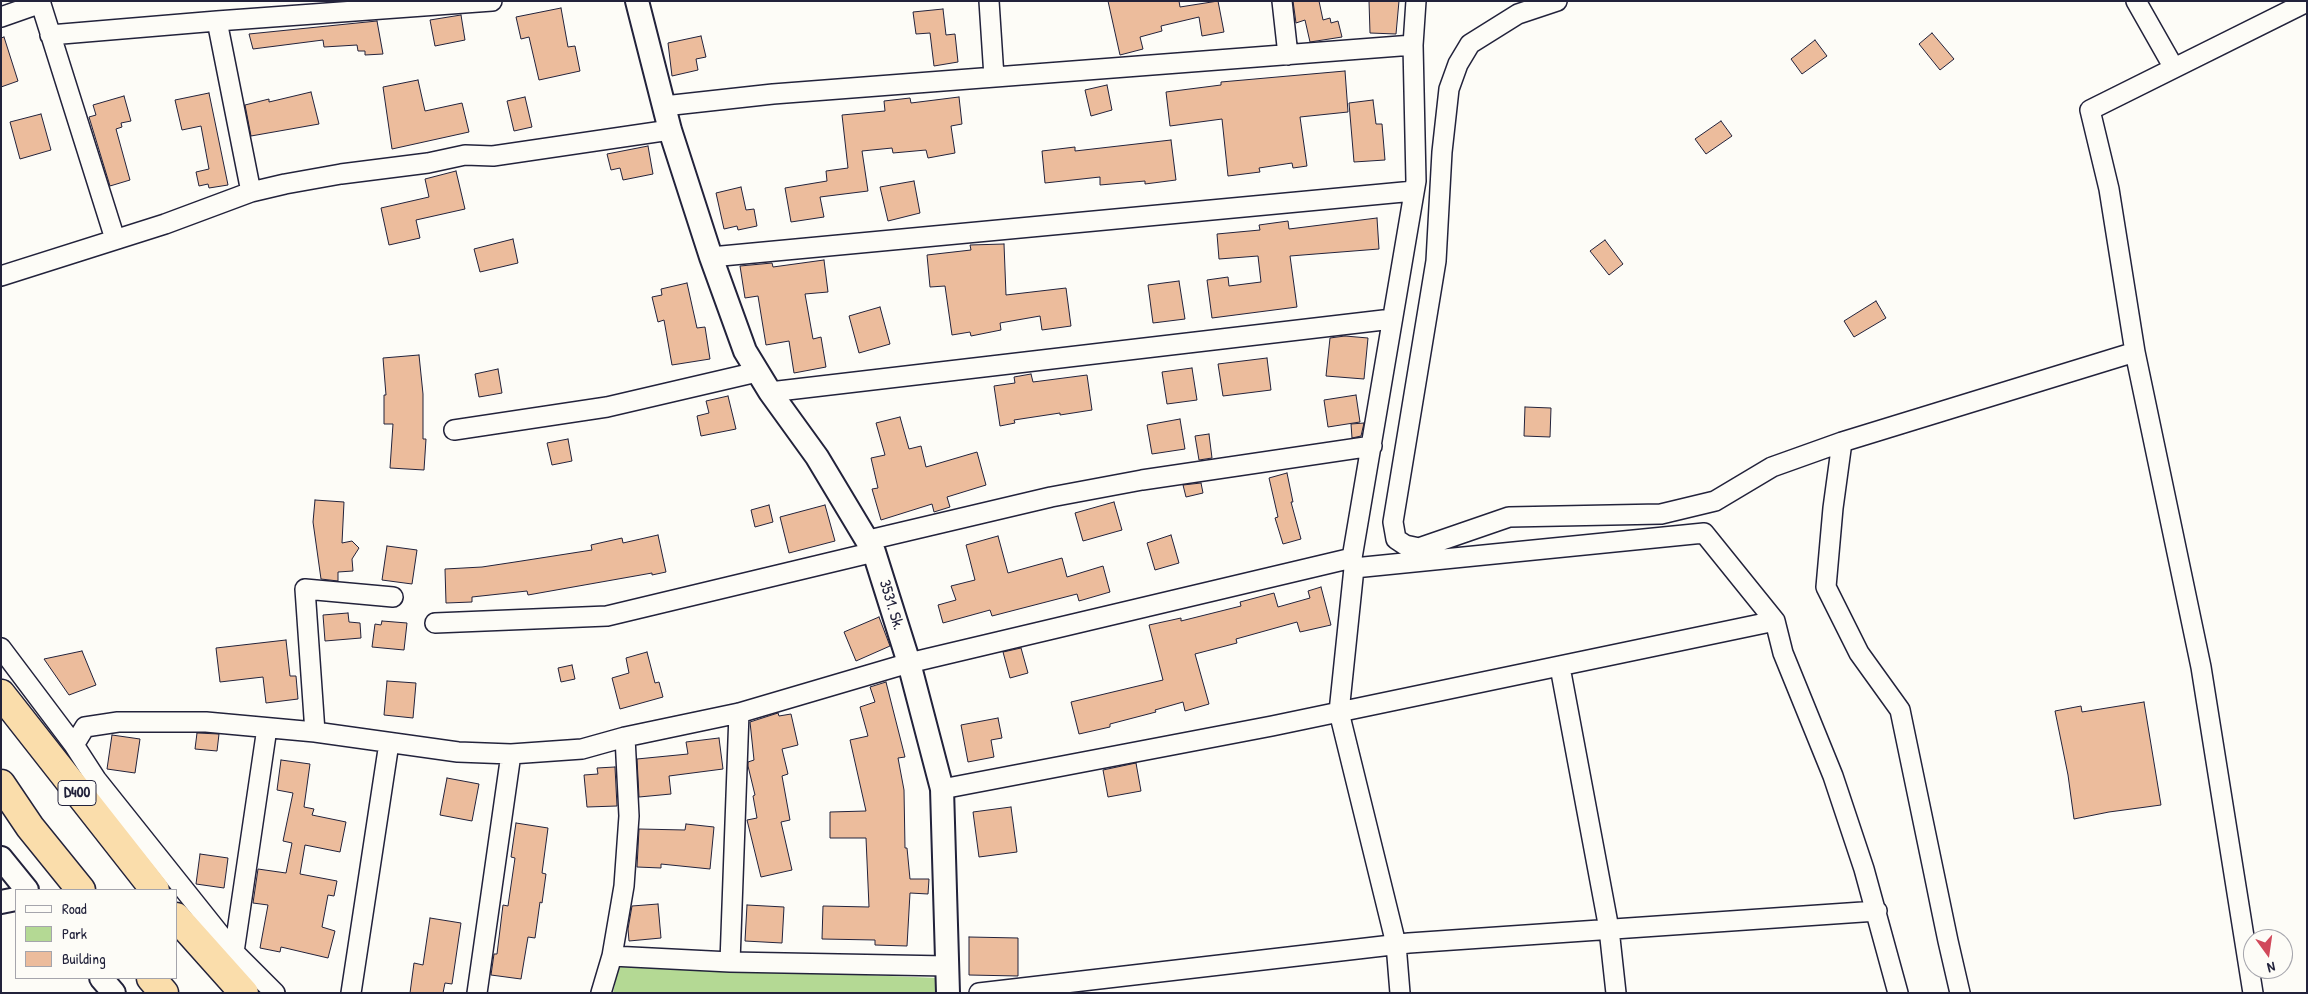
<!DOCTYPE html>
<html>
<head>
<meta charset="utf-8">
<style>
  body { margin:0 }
  #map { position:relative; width:2308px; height:994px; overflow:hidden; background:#fdfcf7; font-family:"Patrick Hand",sans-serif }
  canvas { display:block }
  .frame { position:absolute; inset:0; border:2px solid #22223b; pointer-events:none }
  .legend { position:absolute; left:15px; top:889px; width:162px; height:90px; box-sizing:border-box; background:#fdfcf7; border:1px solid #a5a5ac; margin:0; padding:6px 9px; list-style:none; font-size:15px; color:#22223b }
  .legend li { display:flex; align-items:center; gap:10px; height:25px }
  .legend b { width:25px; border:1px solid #a5a5ac }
  .north { position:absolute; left:2243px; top:929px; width:50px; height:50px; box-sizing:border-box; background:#fdfcf7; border:1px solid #a5a5ac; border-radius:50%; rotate:166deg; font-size:14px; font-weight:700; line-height:20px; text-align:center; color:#22223b }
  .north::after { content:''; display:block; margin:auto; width:18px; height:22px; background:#d1495b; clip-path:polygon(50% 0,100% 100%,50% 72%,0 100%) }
</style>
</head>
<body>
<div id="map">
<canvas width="2308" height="994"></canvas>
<div class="frame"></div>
<ul class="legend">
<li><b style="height:6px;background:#fdfcf7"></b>Road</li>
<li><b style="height:14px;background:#b4d994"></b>Park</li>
<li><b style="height:14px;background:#ecbc9c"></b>Building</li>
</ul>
<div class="north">N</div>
</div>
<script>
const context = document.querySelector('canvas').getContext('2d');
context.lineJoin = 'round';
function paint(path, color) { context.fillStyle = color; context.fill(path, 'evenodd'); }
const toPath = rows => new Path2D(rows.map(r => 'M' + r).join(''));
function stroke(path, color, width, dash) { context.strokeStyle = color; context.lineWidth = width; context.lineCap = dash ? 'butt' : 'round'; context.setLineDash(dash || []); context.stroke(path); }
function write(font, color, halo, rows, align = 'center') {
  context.font = font + ' "Patrick Hand",sans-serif'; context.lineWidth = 4.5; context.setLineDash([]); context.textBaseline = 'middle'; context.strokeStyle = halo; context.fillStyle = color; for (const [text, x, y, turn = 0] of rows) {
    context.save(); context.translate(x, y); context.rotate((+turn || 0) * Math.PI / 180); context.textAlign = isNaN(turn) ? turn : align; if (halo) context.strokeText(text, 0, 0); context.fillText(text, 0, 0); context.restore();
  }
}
const green = toPath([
  [619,965,939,978,940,993,613,993]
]);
const building = toPath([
  [1108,1,1179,1,1180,7,1218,1,1224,32,1202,36,1199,17,1161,26,1162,31,1140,37,1143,49,1120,55,1108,1],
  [1293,1,1319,1,1323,20,1330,18,1331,23,1338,21,1342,37,1310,42,1305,20,1296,23,1293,1],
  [1369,1,1399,1,1396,34,1370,33,1369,1],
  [561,8,568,47,575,46,580,71,539,80,529,37,521,39,516,17,561,8],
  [943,9,946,35,955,34,958,62,934,66,930,33,916,34,913,12,943,9],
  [461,15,465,40,435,46,430,20,461,15],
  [377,21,383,54,365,55,365,51,358,51,357,45,324,47,323,40,253,49,249,34,377,21],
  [1932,33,1954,59,1940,70,1919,44,1932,33],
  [701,36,706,57,696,59,698,70,672,76,668,43,701,36],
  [4,37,18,81,1,87,1,38,4,37],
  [1815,40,1827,56,1802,74,1791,59,1815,40],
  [1345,71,1348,112,1300,117,1307,166,1293,168,1292,163,1259,168,1260,172,1228,176,1222,119,1170,126,1166,92,1221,85,1221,82,1345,71],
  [418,80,425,111,462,103,469,132,392,149,383,87,418,80],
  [1107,85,1112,110,1091,116,1085,90,1107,85],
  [311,92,319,124,251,136,245,105,269,99,269,102,311,92],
  [209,93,228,185,209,188,208,184,199,186,196,172,209,169,201,126,182,130,175,100,209,93],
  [124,96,131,121,121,123,122,127,116,129,130,180,110,186,89,117,96,115,93,105,124,96],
  [525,97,532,127,514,131,507,101,525,97],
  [959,97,962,124,951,126,955,153,928,158,926,150,893,153,892,148,862,151,868,191,820,197,824,217,791,222,785,188,827,181,826,171,848,168,842,115,885,111,884,101,910,98,911,103,959,97],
  [1373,100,1376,124,1382,124,1385,160,1354,162,1349,103,1373,100],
  [41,114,51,150,20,159,10,122,41,114],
  [1721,121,1732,136,1706,154,1695,139,1721,121],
  [1171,140,1176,180,1145,184,1145,181,1100,185,1100,177,1045,183,1042,151,1075,147,1075,151,1171,140],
  [648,146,653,174,623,180,620,168,611,170,607,154,648,146],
  [456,171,465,209,416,220,420,238,389,245,381,208,429,197,425,179,456,171],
  [914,181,920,213,888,221,880,187,914,181],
  [741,187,746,210,754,209,757,226,738,230,737,226,724,229,716,193,741,187],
  [1377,218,1379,249,1290,256,1297,307,1212,318,1207,280,1228,277,1229,286,1261,282,1258,256,1219,259,1217,234,1260,230,1259,225,1288,221,1289,229,1377,218],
  [513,239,518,263,480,272,474,249,513,239],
  [1605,240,1623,264,1609,275,1590,251,1605,240],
  [1004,244,1006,295,1066,288,1071,326,1042,330,1040,316,1000,323,1001,330,971,336,970,332,952,335,945,286,930,287,927,255,971,250,970,245,1004,244],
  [824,260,828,292,805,294,813,339,821,337,826,367,794,373,789,341,766,345,758,296,745,298,740,266,772,263,773,267,824,260],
  [1179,281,1185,319,1153,323,1148,285,1179,281],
  [687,283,697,328,705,327,710,359,672,365,664,320,658,322,652,297,662,295,661,289,687,283],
  [1876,301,1886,318,1854,337,1844,321,1876,301],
  [880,307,890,344,859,353,849,316,880,307],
  [1345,336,1368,338,1364,379,1326,376,1330,338,1345,336],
  [419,355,423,394,423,439,426,439,424,470,390,468,393,424,384,424,384,395,386,395,383,358,419,355],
  [1267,358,1271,390,1223,396,1218,364,1267,358],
  [1192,368,1197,400,1167,404,1162,372,1192,368],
  [498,369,502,393,479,397,475,374,498,369],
  [1031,374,1033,382,1087,375,1092,410,1060,415,1060,413,1014,420,1015,423,1000,426,994,386,1015,383,1014,377,1031,374],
  [1356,395,1360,422,1328,427,1324,400,1356,395],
  [728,396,736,429,701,436,697,416,709,413,706,401,728,396],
  [1525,407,1551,408,1550,437,1524,436,1525,407],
  [900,417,909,449,921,446,926,467,977,452,986,485,947,497,950,507,934,512,932,504,881,520,872,489,878,488,871,458,885,455,876,423,900,417],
  [1180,419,1185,449,1152,454,1147,425,1180,419],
  [1364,423,1361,436,1352,438,1351,424,1364,423],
  [1209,434,1212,458,1199,460,1195,436,1209,434],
  [568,439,572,461,552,465,547,443,568,439],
  [1287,473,1293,502,1291,502,1301,539,1283,544,1275,518,1278,517,1269,478,1287,473],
  [1201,483,1203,493,1186,497,1183,485,1201,483],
  [315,500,344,502,342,543,352,541,359,548,352,559,353,571,338,572,338,581,321,579,313,522,315,500],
  [1114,502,1122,530,1083,541,1075,513,1114,502],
  [769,505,773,522,755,527,751,510,769,505],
  [825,505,835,541,789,553,780,517,825,505],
  [658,535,666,572,652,575,652,573,528,595,527,591,472,597,472,602,446,603,445,569,482,567,515,562,592,550,591,545,622,538,623,543,658,535],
  [1171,535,1179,563,1155,570,1147,543,1171,535],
  [998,536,1008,573,1062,558,1067,577,1103,566,1110,592,1079,601,1077,594,992,616,990,610,943,623,938,605,956,600,951,586,975,580,966,545,998,536],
  [387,546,417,550,412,584,382,580,387,546],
  [1321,587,1331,625,1300,632,1297,622,1236,639,1237,643,1195,654,1209,704,1185,711,1183,702,1155,710,1156,712,1110,724,1110,727,1079,734,1071,702,1163,680,1149,625,1181,618,1181,621,1241,606,1240,602,1274,593,1278,607,1310,598,1308,591,1321,587],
  [348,613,349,622,360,623,361,638,325,641,323,615,348,613],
  [879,617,890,646,856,661,844,632,879,617],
  [382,621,407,623,404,650,372,647,375,624,381,625,382,621],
  [286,640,290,676,296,676,298,699,266,703,263,677,220,682,216,648,286,640],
  [1021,648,1028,673,1010,678,1003,652,1021,648],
  [82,651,96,685,69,695,44,659,82,651],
  [647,652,655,683,659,682,663,697,620,709,612,678,629,673,626,658,647,652],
  [572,665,575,679,561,682,558,668,572,665],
  [387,681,416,683,413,718,384,715,387,681],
  [886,682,905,757,898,758,904,790,905,848,907,848,910,879,929,879,928,894,910,893,907,946,875,945,875,940,822,939,823,906,869,907,866,838,830,838,830,812,866,811,850,740,868,736,860,707,875,702,870,687,886,682],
  [2144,702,2161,805,2109,812,2074,819,2068,775,2055,711,2081,706,2082,712,2144,702],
  [778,713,779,716,791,714,798,745,782,749,788,774,782,776,790,820,781,822,792,870,761,877,747,820,757,818,753,796,755,795,748,766,748,762,754,760,750,722,778,713],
  [998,718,1002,738,991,740,994,757,968,762,961,725,998,718],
  [197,733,219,734,217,751,195,749,197,733],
  [112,735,140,739,135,773,107,769,112,735],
  [719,738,723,769,669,776,671,794,639,797,637,759,688,754,686,742,719,738],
  [281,760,310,764,304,807,314,809,312,815,346,822,340,852,305,845,300,874,337,881,334,896,328,895,322,927,335,931,328,958,281,947,280,952,260,948,268,905,253,903,258,869,286,873,292,843,283,841,293,793,277,790,281,760],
  [1136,763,1141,791,1108,797,1103,770,1136,763],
  [615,767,617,806,587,807,584,775,598,774,597,768,615,767],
  [447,778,479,784,472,821,440,815,447,778],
  [1011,807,1017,852,979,857,973,812,1011,807],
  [516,823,548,828,542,873,546,874,542,903,540,902,535,938,528,937,521,979,491,975,494,954,497,954,503,905,508,906,515,858,511,857,516,823],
  [686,824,714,827,710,869,661,864,661,868,637,867,639,829,685,830,686,824],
  [200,854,228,858,224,888,196,884,200,854],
  [658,904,661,938,629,941,628,929,632,906,658,904],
  [747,905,784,907,782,943,745,941,747,905],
  [430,918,461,923,452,984,445,983,443,993,410,993,414,963,423,965,430,918],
  [969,937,1018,938,1018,976,969,975,969,937]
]);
const minor = toPath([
  [40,1,115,239],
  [989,1,994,77],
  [1282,1,1288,55],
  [1416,1,1413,45,1416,181,1352,558,1354,568,1704,533,1775,621,1783,653,1833,776,1864,869,1898,993],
  [1557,1,1518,14,1470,44,1458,64,1449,89,1442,152,1436,261,1393,522,1396,539,1405,545,1419,548,1509,517,1661,514,1715,501,1772,467,1842,442,2135,352],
  [2136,1,2174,68],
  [1,17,41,3],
  [217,21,251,192],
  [50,35,217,21,492,1],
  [664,106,773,94,1413,45],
  [711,257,1414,191],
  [1,276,165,224,251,192,285,184,341,174,428,163,465,155,493,156,670,130],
  [770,392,1392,319],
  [454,430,607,407,757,372],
  [1842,442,1833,508,1826,587,1859,653,1900,710,1948,941,1960,993],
  [869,540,1051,497,1142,480,1372,446],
  [1354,568,1339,712,1396,944,1400,993],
  [435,623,607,616,874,552],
  [1,648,74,745],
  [1560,667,1609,929,1616,993],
  [315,732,305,589,393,597],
  [942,789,1272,726,1775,621],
  [234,952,267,728],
  [612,956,730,962,947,966],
  [730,962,739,713],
  [275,993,234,952,96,779,74,745,85,727,118,722,206,722,315,732,458,752,511,754,582,749,625,737,739,713,909,663,1352,558],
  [351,993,389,743],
  [477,993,511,754],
  [601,993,612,956,624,886,629,816,625,737],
  [979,993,1409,943,1877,911],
  [2253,993,2201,667,2135,352,2109,189,2090,110,2307,2]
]);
const tertiary = toPath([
  [637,1,670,130,711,257,745,351,770,392,817,457,874,552,909,663,942,789,948,993],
  [1,858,27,890],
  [1,902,16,899],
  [101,978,114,993]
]);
const trunk = toPath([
  [1,694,155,890],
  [1,784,30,827,81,890],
  [176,917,244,993],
  [151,978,164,993]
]);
const shields = [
  [77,793,38]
];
const shieldNames = [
  ["D400",77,793]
];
const streetNames = [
  ["3531. Sk.",891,605,73]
];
paint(green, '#b4d994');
paint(building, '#ecbc9c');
stroke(building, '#22223b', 1);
stroke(minor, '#22223b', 22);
stroke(tertiary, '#22223b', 26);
stroke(trunk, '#22223b', 31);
stroke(minor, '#fdfcf7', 19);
stroke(tertiary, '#fdfcf7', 22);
stroke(trunk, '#faddab', 28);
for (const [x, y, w] of shields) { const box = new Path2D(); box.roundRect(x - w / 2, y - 12.5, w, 25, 4); context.fillStyle = '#fdfcf7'; context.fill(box); stroke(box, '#22223b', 1); }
write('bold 15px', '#22223b', null, shieldNames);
write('16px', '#22223b', '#fdfcf7', streetNames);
</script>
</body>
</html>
